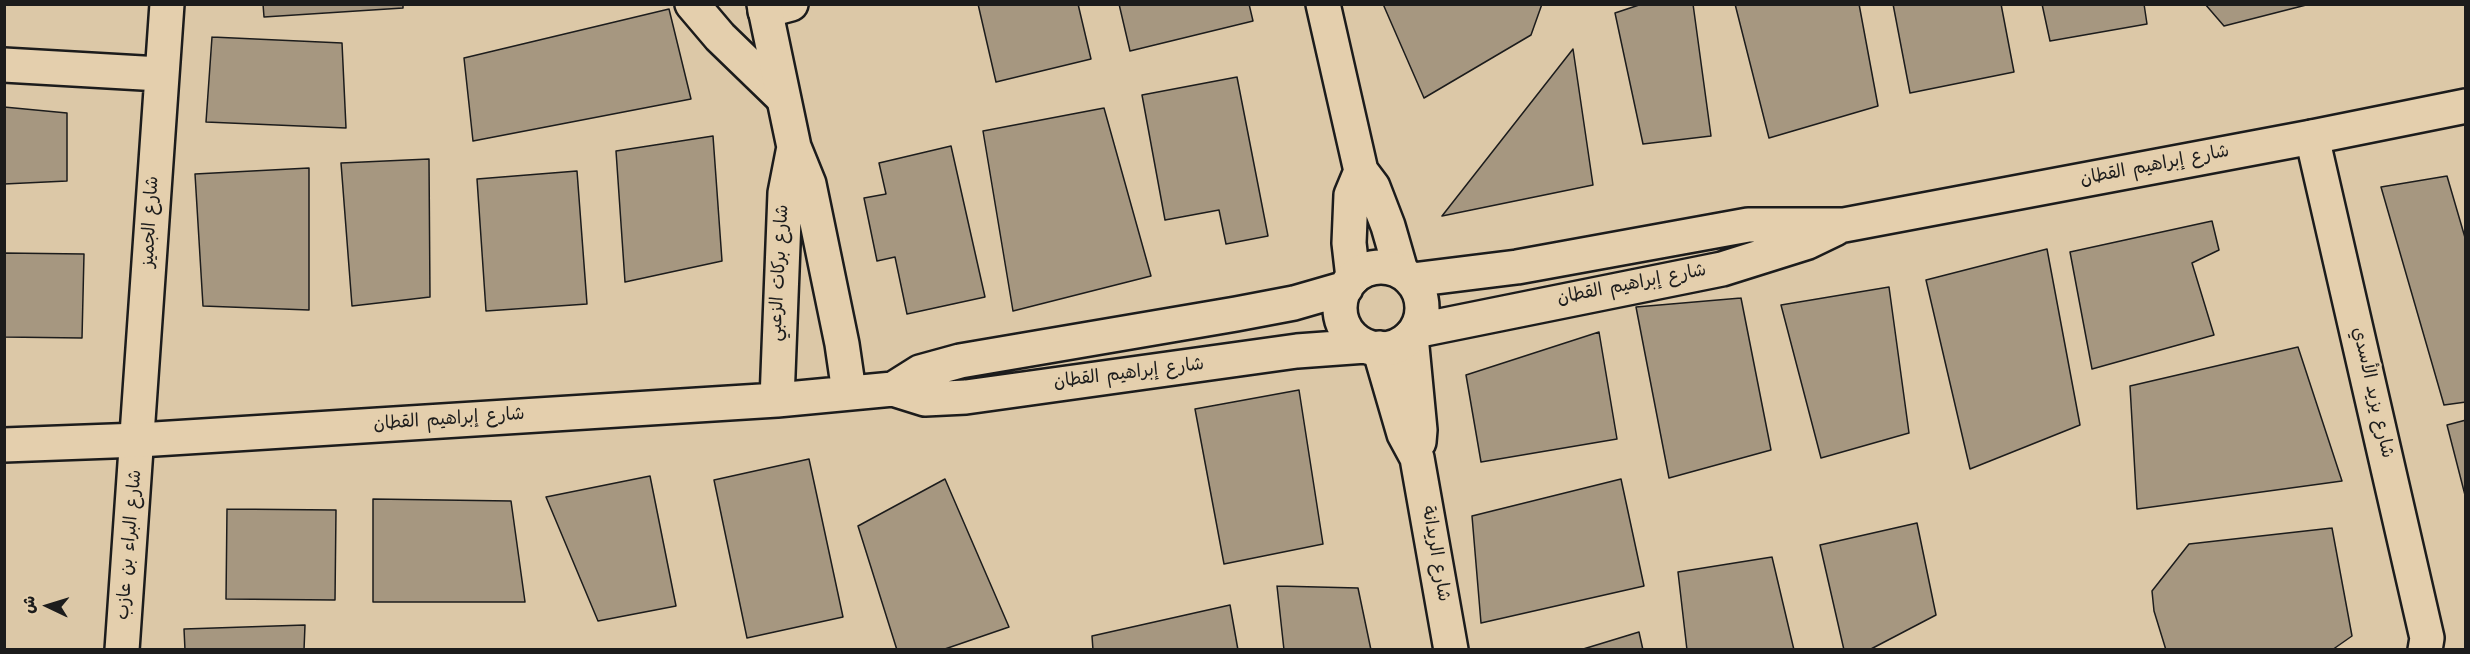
<!DOCTYPE html>
<html>
<head>
<meta charset="utf-8">
<style>
  body { margin:0 }
  #map { position:relative; width:2470px; height:654px; overflow:hidden; background:#dcc8a7; font-family:Kalam,"Playpen Sans Arabic",sans-serif }
  canvas { display:block }
  .frame { position:absolute; inset:0; border:6px solid #1c1c1c; pointer-events:none }
  .north { position:absolute; left:18px; top:576px; width:60px; height:60px; -webkit-text-stroke:4px #e4cfad; paint-order:stroke; rotate:274deg; font-size:16px; font-weight:700; line-height:24px; text-align:center; color:#1c1c1c }
  .north::after { content:''; display:block; margin:auto; width:21px; height:27px; background:#1c1c1c; clip-path:polygon(50% 0,100% 100%,50% 72%,0 100%) }
</style>
</head>
<body>
<div id="map">
<canvas width="2470" height="654"></canvas>
<div class="frame"></div>
<div class="north">ش</div>
</div>
<script>
const context = document.querySelector('canvas').getContext('2d');
context.lineJoin = 'round';
function paint(path, color) { context.fillStyle = color; context.fill(path, 'evenodd'); }
const toPath = rows => new Path2D(rows.map(r => 'M' + r).join(''));
function stroke(path, color, width, dash) { context.strokeStyle = color; context.lineWidth = width; context.lineCap = dash ? 'butt' : 'round'; context.setLineDash(dash || []); context.stroke(path); }
function write(font, color, halo, rows, align = 'center') {
  context.font = font + ' Kalam,"Playpen Sans Arabic",sans-serif'; context.lineWidth = 4.5; context.setLineDash([]); context.textBaseline = 'middle'; context.strokeStyle = halo; context.fillStyle = color; for (const [text, x, y, turn = 0] of rows) {
    context.save(); context.translate(x, y); context.rotate((+turn || 0) * Math.PI / 180); context.textAlign = isNaN(turn) ? turn : align; if (halo) context.strokeText(text, 0, 0); context.fillText(text, 0, 0); context.restore();
  }
}
const building = toPath([
  [263,4,403,4,403,8,264,17,263,4],
  [978,4,1078,4,1091,59,996,82,978,4],
  [1119,4,1249,4,1253,21,1130,51,1119,4],
  [1383,4,1542,4,1531,35,1424,98,1383,4],
  [1642,4,1693,4,1711,136,1643,144,1615,13,1642,4],
  [1735,4,1859,4,1878,106,1769,138,1735,4],
  [1893,4,2001,4,2014,72,1910,93,1893,4],
  [2042,4,2144,4,2147,24,2050,41,2042,4],
  [2205,4,2310,4,2224,26,2205,4],
  [669,9,691,99,473,141,464,58,669,9],
  [212,37,342,43,346,128,206,122,212,37],
  [1573,49,1593,185,1442,216,1573,49],
  [1237,77,1268,236,1226,244,1219,210,1165,220,1142,95,1237,77],
  [4,107,67,113,67,181,4,184,4,107],
  [1104,108,1151,276,1013,311,983,131,1104,108],
  [713,136,722,261,625,282,616,151,713,136],
  [951,146,985,297,907,314,895,257,877,261,864,198,886,194,879,163,951,146],
  [429,159,430,297,352,306,341,163,429,159],
  [309,168,309,310,203,306,195,174,309,168],
  [577,171,587,304,486,311,477,179,577,171],
  [2447,176,2466,241,2466,402,2444,405,2381,187,2447,176],
  [2212,221,2219,250,2192,263,2214,335,2092,369,2070,252,2212,221],
  [2047,249,2080,425,1970,469,1926,280,2047,249],
  [4,253,84,254,82,338,4,337,4,253],
  [1889,287,1909,433,1821,458,1781,305,1889,287],
  [1741,298,1771,450,1669,478,1636,307,1741,298],
  [1599,332,1617,439,1481,462,1466,375,1599,332],
  [2298,347,2342,481,2137,509,2130,386,2298,347],
  [1299,390,1323,544,1224,564,1195,409,1299,390],
  [2466,420,2466,499,2447,425,2466,420],
  [809,459,843,617,747,638,714,480,809,459],
  [650,476,676,606,598,621,546,497,650,476],
  [945,479,1009,627,942,650,897,650,858,526,945,479],
  [1621,479,1644,586,1481,623,1472,516,1621,479],
  [373,499,511,501,525,602,373,602,373,499],
  [227,509,336,510,335,600,226,599,227,509],
  [1917,523,1936,615,1869,650,1844,650,1820,545,1917,523],
  [2332,528,2352,636,2332,650,2166,650,2154,611,2152,591,2189,544,2332,528],
  [1772,557,1794,650,1687,650,1678,572,1772,557],
  [1277,586,1358,588,1371,650,1284,650,1277,586],
  [1230,605,1238,650,1093,650,1092,636,1230,605],
  [305,625,304,650,185,650,184,629,305,625],
  [1639,632,1643,650,1580,650,1639,632]
]);
const street = toPath([
  [692,4,720,37,783,98],
  [1323,4,1361,171,1373,187,1388,226,1401,271],
  [765,11,791,4],
  [4,65,160,74],
  [2312,137,2427,638,2425,650],
  [1353,278,1349,243,1351,195,1361,171],
  [1411,336,1420,430,1419,442],
  [1379,348,1404,434,1417,458,1451,650],
  [122,650,167,4]
]);
const secondary = toPath([
  [764,4,794,147,809,184,842,344,849,392],
  '1340 308a41 41 0 1 1 82 0a41 41 0 1 1-82 0Z',
  [1412,280,1517,267,1748,225,1844,225,2312,137,2466,106],
  [1415,331,1722,269,1808,242,1835,229],
  [893,389,920,372,960,361,1236,314,1294,303,1346,288],
  [777,400,785,193,794,147],
  [4,445,139,440,777,400,893,389,925,399,966,397,1297,351,1366,346]
]);
const streetNames = [
  ["شارع إبراهيم القطان",2155,167,-11],
  ["شارع الجميز",152,222,-87],
  ["شارع بركات الزعبي",781,273,-87],
  ["شارع إبراهيم القطان",1632,286,-11],
  ["شارع إبراهيم القطان",1129,375,-7],
  ["شارع يزيد الأسدي",2371,393,77],
  ["شارع إبراهيم القطان",449,421,-4],
  ["شارع البراء بن عازب",131,545,-85],
  ["شارع الريدانة",1434,554,80]
];
paint(building, '#a69780');
stroke(building, '#1c1c1c', 1.5);
stroke(street, '#1c1c1c', 38);
stroke(secondary, '#1c1c1c', 38);
stroke(street, '#e4cfad', 33);
stroke(secondary, '#e4cfad', 33);
write('18px', '#1c1c1c', '#e4cfad', streetNames);
</script>
</body>
</html>
